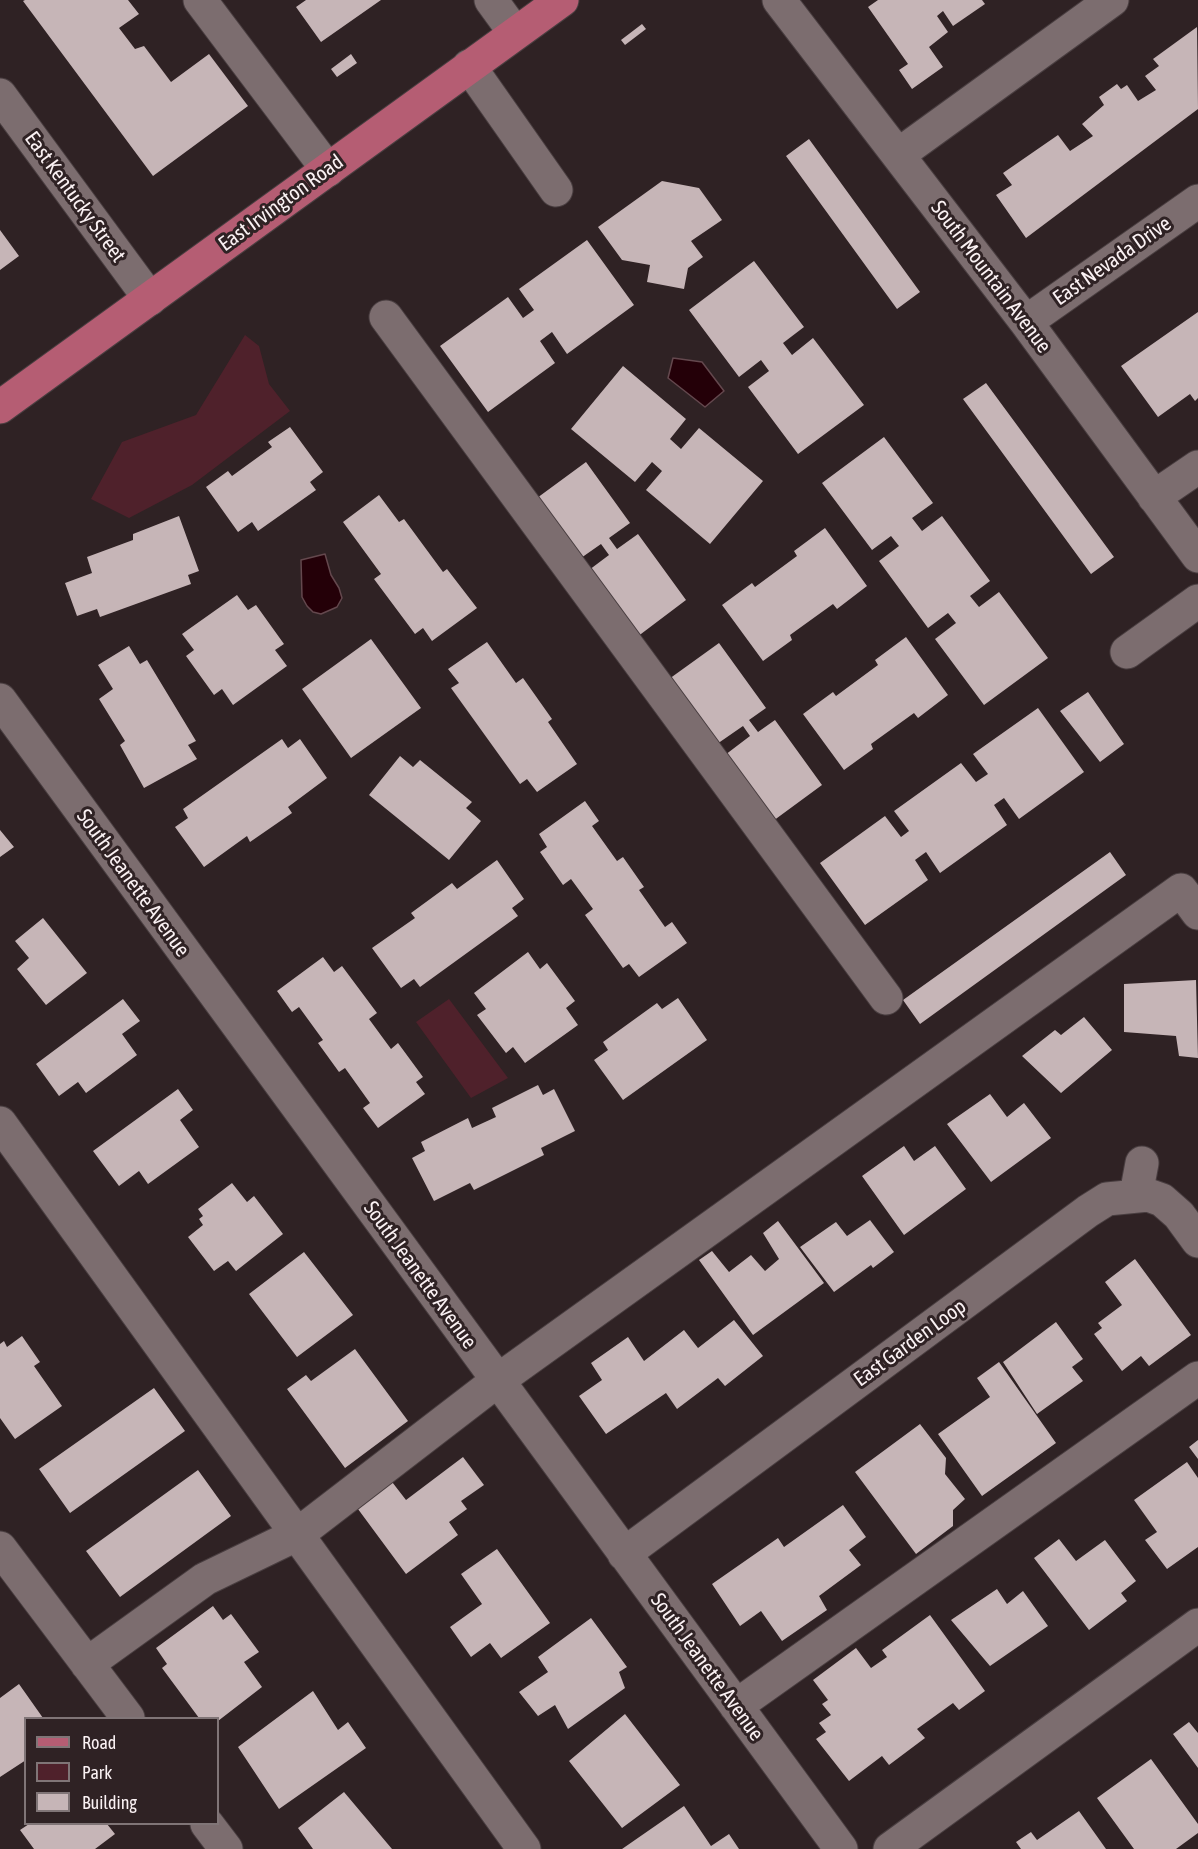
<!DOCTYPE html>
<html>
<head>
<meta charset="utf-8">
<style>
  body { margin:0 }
  #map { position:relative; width:1198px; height:1849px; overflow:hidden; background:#2f2224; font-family:"Asap Condensed",sans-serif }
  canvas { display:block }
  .legend { position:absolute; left:24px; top:1717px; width:195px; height:108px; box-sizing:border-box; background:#2f2224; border:2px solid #807577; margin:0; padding:8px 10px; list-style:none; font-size:18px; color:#faf1f3 }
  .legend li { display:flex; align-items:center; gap:12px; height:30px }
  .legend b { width:30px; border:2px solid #807577 }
</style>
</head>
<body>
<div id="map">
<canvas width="1198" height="1849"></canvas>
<ul class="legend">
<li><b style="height:8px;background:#b55d73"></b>Road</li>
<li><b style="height:16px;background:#4f212b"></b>Park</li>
<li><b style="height:16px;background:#c6b5b7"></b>Building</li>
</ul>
</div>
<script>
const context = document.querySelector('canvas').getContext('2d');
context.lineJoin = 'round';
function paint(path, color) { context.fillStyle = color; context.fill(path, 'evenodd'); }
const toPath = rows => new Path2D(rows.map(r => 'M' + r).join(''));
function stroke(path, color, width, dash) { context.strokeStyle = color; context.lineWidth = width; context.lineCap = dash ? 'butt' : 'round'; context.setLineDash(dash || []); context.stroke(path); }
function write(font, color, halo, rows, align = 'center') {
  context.font = font + ' "Asap Condensed",sans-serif'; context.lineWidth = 6; context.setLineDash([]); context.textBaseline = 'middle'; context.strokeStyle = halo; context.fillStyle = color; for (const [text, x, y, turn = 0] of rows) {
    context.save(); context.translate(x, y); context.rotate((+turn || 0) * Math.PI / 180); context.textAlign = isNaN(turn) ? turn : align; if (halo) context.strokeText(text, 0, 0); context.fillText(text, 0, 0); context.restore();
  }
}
const green = toPath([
  [245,335,259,346,269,384,290,411,192,485,129,518,91,499,122,442,196,415],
  [449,999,508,1078,471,1098,416,1022]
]);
const water = toPath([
  [673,358,702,362,724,391,705,407,668,378,673,358],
  [325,554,331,575,339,588,342,598,337,607,321,614,313,612,307,606,302,597,301,560,325,554]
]);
const building = toPath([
  [25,0,128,0,139,14,119,28,135,49,144,46,171,82,209,54,248,106,153,176,23,1],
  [306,0,381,0,321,42,296,7],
  [878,0,982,0,985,4,953,26,943,11,937,16,948,32,929,47,943,67,912,89,899,70,908,64,868,7],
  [642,24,646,29,625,45,621,40],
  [1197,27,1198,109,1026,238,996,195,1012,185,1003,173,1058,135,1070,151,1093,136,1082,124,1104,105,1099,97,1117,84,1121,89,1127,85,1138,101,1156,90,1145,76,1159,66,1153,59],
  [351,54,357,63,337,77,331,69],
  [809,139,920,292,897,309,786,156],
  [662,181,699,188,722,220,691,241,703,257,688,268,684,289,647,282,650,265,622,260,598,227],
  [0,230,19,256,0,270],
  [587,240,634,305,567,354,552,332,540,341,555,363,488,412,440,346,508,297,523,318,534,310,519,289],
  [754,261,804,327,783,343,792,355,813,338,864,405,798,454,748,387,769,371,761,360,739,377,689,310],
  [1198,312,1198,398,1195,401,1190,394,1158,417,1121,366],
  [623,366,686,419,670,439,681,449,699,428,763,481,710,544,646,490,662,471,652,462,635,482,571,429],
  [986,383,1114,557,1091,574,963,399],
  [290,427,323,472,310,482,316,490,258,531,252,522,238,532,206,487,228,471,232,476,272,447,268,442],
  [884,437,933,503,912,518,922,531,942,516,990,581,970,596,979,607,999,592,1048,658,984,705,935,639,956,623,948,613,928,628,879,561,899,546,891,536,872,550,822,483],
  [586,462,630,523,609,538,617,549,638,534,686,600,637,637,589,570,609,555,601,544,581,558,537,498],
  [379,495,399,522,404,519,443,572,447,569,477,608,432,641,423,628,415,634,374,579,381,574,343,522],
  [179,516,199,571,188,575,191,584,100,617,97,609,77,616,65,583,92,573,87,557,133,540,133,534],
  [825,528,867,586,837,609,833,604,790,635,792,640,763,661,722,605,752,583,755,587,797,556,794,551],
  [237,595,248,610,256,605,284,644,275,650,287,666,233,705,222,689,214,695,186,656,194,650,182,634],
  [906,637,948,695,918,718,914,713,871,744,873,749,844,770,803,714,833,692,836,696,878,665,875,660],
  [371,639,421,708,351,758,302,689],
  [487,642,516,683,523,678,552,719,548,722,577,764,537,792,527,779,520,784,451,688,459,683,448,669],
  [719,643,766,708,749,720,758,732,775,720,822,785,773,821,725,755,750,736,743,726,717,744,669,679],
  [129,646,140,664,147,660,196,741,188,745,197,759,144,788,120,745,125,741,99,699,113,689,98,665],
  [1088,692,1124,744,1100,762,1060,711],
  [1038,708,1084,772,1019,819,1004,798,994,805,1007,825,940,873,926,852,915,860,928,880,865,925,820,863,885,816,901,837,909,831,894,811,961,763,976,782,988,774,973,754],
  [282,739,288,748,300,739,327,778,288,807,292,813,250,842,247,836,204,867,175,827,188,818,183,809],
  [400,756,413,767,420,760,472,802,466,808,481,821,449,860,369,795],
  [585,801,599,821,592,826,617,861,623,857,644,887,639,890,665,927,672,922,687,943,639,977,629,964,623,968,585,915,593,909,571,879,563,885,540,852,547,847,539,834],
  [0,830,14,847,0,857],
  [1110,852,1126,875,920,1024,903,1000],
  [497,860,524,899,512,908,518,916,420,987,414,979,401,988,372,948,415,918,411,913,452,883,457,889],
  [43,918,87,973,46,1005,17,969,29,958,15,941],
  [528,952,540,969,547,963,575,1001,566,1008,578,1025,525,1063,513,1047,506,1053,477,1015,486,1009,474,993],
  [323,957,334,972,342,966,377,1013,369,1019,391,1049,398,1043,423,1077,416,1082,425,1094,378,1128,363,1108,370,1103,345,1068,339,1072,318,1043,323,1040,299,1007,292,1012,277,991],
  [1196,980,1198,1058,1179,1056,1176,1036,1124,1032,1124,984],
  [678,998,707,1040,623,1100,594,1060,608,1050,603,1042,657,1003,662,1009],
  [123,999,140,1021,122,1034,137,1055,86,1093,78,1082,59,1096,36,1064],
  [1084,1017,1112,1050,1061,1093,1022,1056,1055,1030,1061,1035],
  [538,1085,543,1095,554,1089,575,1131,541,1148,544,1155,474,1190,470,1183,434,1201,412,1158,425,1151,421,1142,468,1118,472,1128,496,1117,492,1108],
  [178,1089,193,1110,180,1120,199,1147,148,1184,139,1171,119,1186,93,1151],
  [990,1094,1007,1117,1024,1103,1051,1138,991,1182,947,1124],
  [904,1146,914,1161,935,1146,966,1189,904,1235,862,1176],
  [232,1183,247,1202,254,1196,283,1234,236,1271,228,1261,214,1271,188,1237,203,1225,199,1219,203,1216,198,1209],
  [870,1220,894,1252,873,1268,871,1265,834,1292,800,1247,836,1222,847,1236],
  [778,1221,824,1283,753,1335,699,1260,712,1251,729,1272,751,1255,765,1271,779,1259,763,1233],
  [304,1252,353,1315,297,1357,249,1294],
  [1135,1259,1191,1335,1149,1366,1141,1356,1122,1371,1094,1334,1102,1328,1098,1323,1122,1305,1105,1282],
  [734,1320,763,1356,725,1386,718,1378,677,1409,666,1393,606,1434,579,1396,602,1380,591,1363,628,1337,644,1361,684,1330,698,1348],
  [1056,1322,1083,1359,1072,1367,1083,1381,1037,1414,1003,1362],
  [22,1336,40,1362,34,1366,62,1406,15,1439,0,1418,0,1344,4,1341,7,1347],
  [355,1349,408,1421,345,1468,287,1389,306,1375,311,1381],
  [999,1362,1056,1443,982,1496,938,1434,990,1397,977,1378],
  [154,1388,185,1431,70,1513,39,1469],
  [920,1424,946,1458,945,1474,965,1499,953,1510,953,1526,916,1554,855,1472],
  [1198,1440,1198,1459,1189,1447],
  [463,1457,484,1485,461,1501,467,1509,449,1522,458,1535,406,1574,355,1505,389,1478,406,1500],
  [1187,1462,1198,1478,1198,1547,1167,1569,1145,1540,1157,1532,1134,1500],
  [198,1470,231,1516,120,1597,86,1551],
  [843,1505,866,1537,849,1550,861,1565,819,1596,827,1610,782,1641,761,1611,740,1626,712,1584,778,1538,784,1547],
  [1059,1539,1076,1561,1105,1540,1136,1581,1121,1593,1127,1601,1089,1630,1034,1558],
  [497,1549,550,1623,501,1658,490,1643,471,1657,450,1627,482,1604,461,1574],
  [997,1589,1007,1604,1023,1591,1048,1626,990,1666,951,1620],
  [213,1606,223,1620,231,1614,259,1652,244,1662,262,1687,218,1721,218,1718,199,1718,162,1668,167,1664,156,1648],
  [930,1615,985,1691,959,1710,953,1703,917,1729,925,1738,889,1765,882,1756,849,1781,816,1739,826,1732,819,1723,831,1715,822,1704,828,1700,813,1680,856,1648,871,1668,887,1657,882,1650],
  [591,1618,627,1667,619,1672,625,1688,568,1729,555,1705,538,1716,519,1692,548,1672,538,1657],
  [19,1684,43,1718,26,1718,26,1760,0,1777,0,1698],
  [313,1691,338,1730,348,1722,366,1748,279,1809,238,1747],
  [625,1714,680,1785,622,1828,569,1761],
  [1189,1722,1198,1733,1198,1768,1173,1734],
  [1151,1759,1198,1824,1198,1833,1176,1849,1134,1849,1097,1798],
  [344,1792,392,1849,313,1849,298,1828],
  [684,1806,711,1846,729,1834,739,1849,622,1849],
  [1079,1811,1106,1849,1021,1849,1016,1842,1031,1832,1037,1840],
  [29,1824,107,1824,115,1834,95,1849,34,1849,20,1830]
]);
const minor = toPath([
  [200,0,328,170],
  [491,0,515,33],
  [779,0,1026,322,1198,556],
  [469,66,556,190],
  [0,95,150,299],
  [898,155,1112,0],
  [386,317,886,998],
  [1026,322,1198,201],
  [1154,497,1198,467],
  [1127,652,1198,601],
  [0,700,841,1849],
  [0,1123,524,1849],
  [1136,1195,1142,1163],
  [0,1548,128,1718],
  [624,1554,1088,1211,1107,1199,1148,1195,1162,1200,1179,1215,1198,1241],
  [87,1664,205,1579,298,1534,497,1381,1181,890,1198,913],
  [736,1706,1198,1378],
  [207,1824,226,1849],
  [890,1849,1198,1625]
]);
const major = toPath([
  [0,407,562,0]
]);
const streetNames = [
  ["East Kentucky Street",75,197,54],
  ["East Irvington Road",281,203,-36],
  ["East Nevada Drive",1112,261,-35],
  ["South Mountain Avenue",991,277,53],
  ["South Jeanette Avenue",133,883,54],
  ["South Jeanette Avenue",420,1275,54],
  ["East Garden Loop",910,1343,-36],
  ["South Jeanette Avenue",707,1667,54]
];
paint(green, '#4f212b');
paint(water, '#240008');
stroke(water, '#64484e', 1.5);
paint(building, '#c6b5b7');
stroke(minor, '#493e40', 35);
stroke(major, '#493e40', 35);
stroke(minor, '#7c6d6f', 33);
stroke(major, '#b55d73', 33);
write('21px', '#faf1f3', '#2f2224', streetNames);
</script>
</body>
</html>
